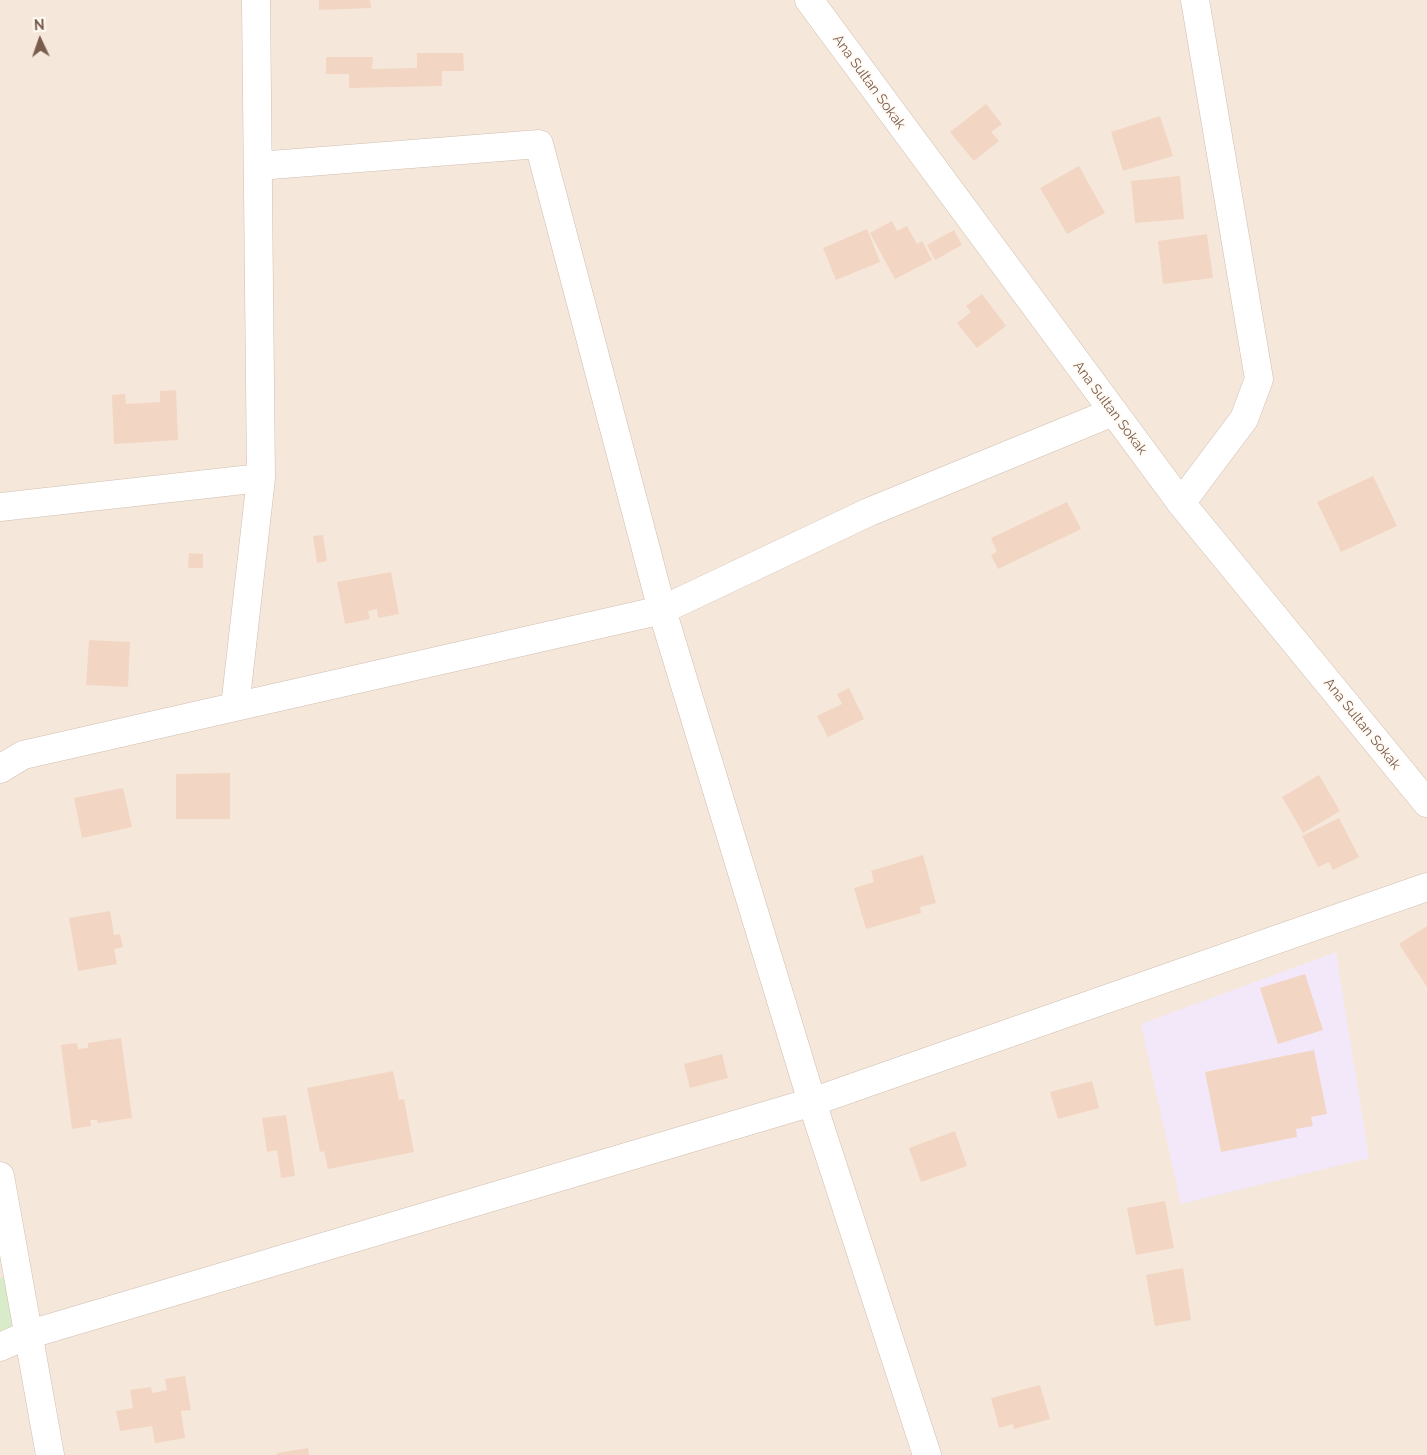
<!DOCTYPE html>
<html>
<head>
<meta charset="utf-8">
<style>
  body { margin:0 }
  #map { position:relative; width:1427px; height:1455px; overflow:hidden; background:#fdf6ec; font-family:Raleway,sans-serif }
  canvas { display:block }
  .north { position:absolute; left:15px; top:15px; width:50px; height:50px; -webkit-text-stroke:4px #fffaf3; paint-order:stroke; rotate:357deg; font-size:14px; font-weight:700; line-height:20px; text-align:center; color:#7a5c4d }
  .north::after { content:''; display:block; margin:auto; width:18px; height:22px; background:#7a5c4d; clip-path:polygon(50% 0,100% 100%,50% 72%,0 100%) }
</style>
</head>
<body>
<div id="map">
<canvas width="1427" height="1455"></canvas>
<div class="north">N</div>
</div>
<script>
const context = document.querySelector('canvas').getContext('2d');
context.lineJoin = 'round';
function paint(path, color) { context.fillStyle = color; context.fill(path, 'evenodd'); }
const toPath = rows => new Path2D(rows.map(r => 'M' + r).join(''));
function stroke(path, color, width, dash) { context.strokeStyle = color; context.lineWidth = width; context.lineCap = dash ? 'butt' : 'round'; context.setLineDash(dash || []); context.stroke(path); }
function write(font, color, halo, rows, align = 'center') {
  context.font = font + ' Raleway,sans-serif'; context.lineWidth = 4; context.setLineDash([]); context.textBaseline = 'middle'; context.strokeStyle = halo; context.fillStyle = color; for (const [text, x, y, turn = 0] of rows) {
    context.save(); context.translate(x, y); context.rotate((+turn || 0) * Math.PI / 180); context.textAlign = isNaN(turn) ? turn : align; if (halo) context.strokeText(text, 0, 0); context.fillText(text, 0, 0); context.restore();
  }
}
const residential = toPath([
  [0,0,1427,0,1427,1455,0,1455]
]);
const education = toPath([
  [1336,952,1369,1158,1181,1204,1141,1024]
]);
const green = toPath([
  [14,1275,20,1317,11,1335,0,1339,0,1278]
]);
const building = toPath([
  [319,0,370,0,371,8,319,10],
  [417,53,463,53,464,71,442,71,442,86,349,88,349,74,326,74,326,57,373,57,372,69,417,68],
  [986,104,1002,124,991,132,999,141,974,161,950,132],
  [1160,116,1173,156,1123,171,1111,132],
  [1079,166,1105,213,1067,234,1040,188],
  [1180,176,1184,219,1135,223,1131,181],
  [892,221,897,231,907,226,917,244,922,241,932,260,895,279,870,233],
  [867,229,880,262,836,280,823,248],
  [954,230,962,245,935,260,927,245],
  [1207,234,1213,278,1163,284,1158,241],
  [982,294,1006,326,977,348,957,323,971,312,966,306],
  [176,390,178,440,114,444,112,395,125,394,126,404,160,402,160,391],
  [1373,476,1397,526,1341,552,1317,502],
  [1067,502,1081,529,998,569,991,555,997,552,991,538],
  [323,535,327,561,317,563,313,536],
  [189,553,203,554,203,568,188,568],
  [391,572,399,614,378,618,377,609,368,611,370,619,345,624,337,582],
  [89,640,130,642,128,687,86,685],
  [849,688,864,719,828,737,817,716,842,704,837,694],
  [230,773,230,819,176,819,176,774],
  [1319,775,1340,811,1303,833,1282,797],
  [123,788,132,827,82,838,74,798],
  [1339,818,1359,857,1333,870,1329,862,1318,867,1302,836],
  [923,855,936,903,920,907,921,913,866,929,854,888,874,882,871,871],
  [110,911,114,935,120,934,123,947,114,949,117,964,78,971,69,918],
  [1427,926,1427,987,1399,944],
  [1305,974,1323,1030,1278,1044,1260,988],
  [121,1038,132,1118,98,1123,97,1120,90,1120,91,1126,72,1129,61,1045,77,1043,78,1049,88,1048,88,1043],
  [1314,1050,1327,1114,1311,1117,1313,1126,1296,1129,1297,1137,1221,1152,1205,1072],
  [722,1054,728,1078,690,1088,684,1064],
  [393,1071,399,1100,404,1099,414,1152,328,1169,324,1151,320,1152,307,1088],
  [1092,1081,1099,1108,1058,1119,1050,1092],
  [286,1115,295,1176,281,1178,277,1150,267,1152,262,1118],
  [955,1131,967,1166,921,1182,909,1148],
  [1165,1201,1174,1248,1136,1255,1127,1208],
  [1183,1268,1191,1320,1155,1326,1146,1275],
  [185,1376,191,1410,181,1411,185,1438,155,1443,152,1426,120,1431,116,1411,133,1408,130,1390,151,1387,152,1393,167,1390,165,1379],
  [1040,1385,1050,1419,1014,1429,1013,1424,999,1428,991,1398],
  [308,1448,309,1455,277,1455,277,1453]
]);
const minor = toPath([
  [258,166,539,144,662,610,812,1102,927,1455],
  [1181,503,1244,419,1259,379,1195,0],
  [0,507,261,478,256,0],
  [235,707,261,478],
  [0,769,23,755,662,610,869,512,1113,412],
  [0,1176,50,1455],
  [0,1347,27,1335,812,1102,1427,887]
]);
const tertiary = toPath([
  [809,0,1181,503,1427,803]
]);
const streetNames = [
  ["Ana Sultan Sokak",869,82,54],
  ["Ana Sultan Sokak",1110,408,53],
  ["Ana Sultan Sokak",1362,724,51]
];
paint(residential, '#f5e8da');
paint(education, '#f3e8fa');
paint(green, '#d8ecc9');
paint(building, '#f3d5c3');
stroke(minor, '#d1beb0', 29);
stroke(tertiary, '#d1beb0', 29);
stroke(minor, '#fff', 28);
stroke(tertiary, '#fff', 28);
write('14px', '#7a5c4d', '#fffaf3', streetNames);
</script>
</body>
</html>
